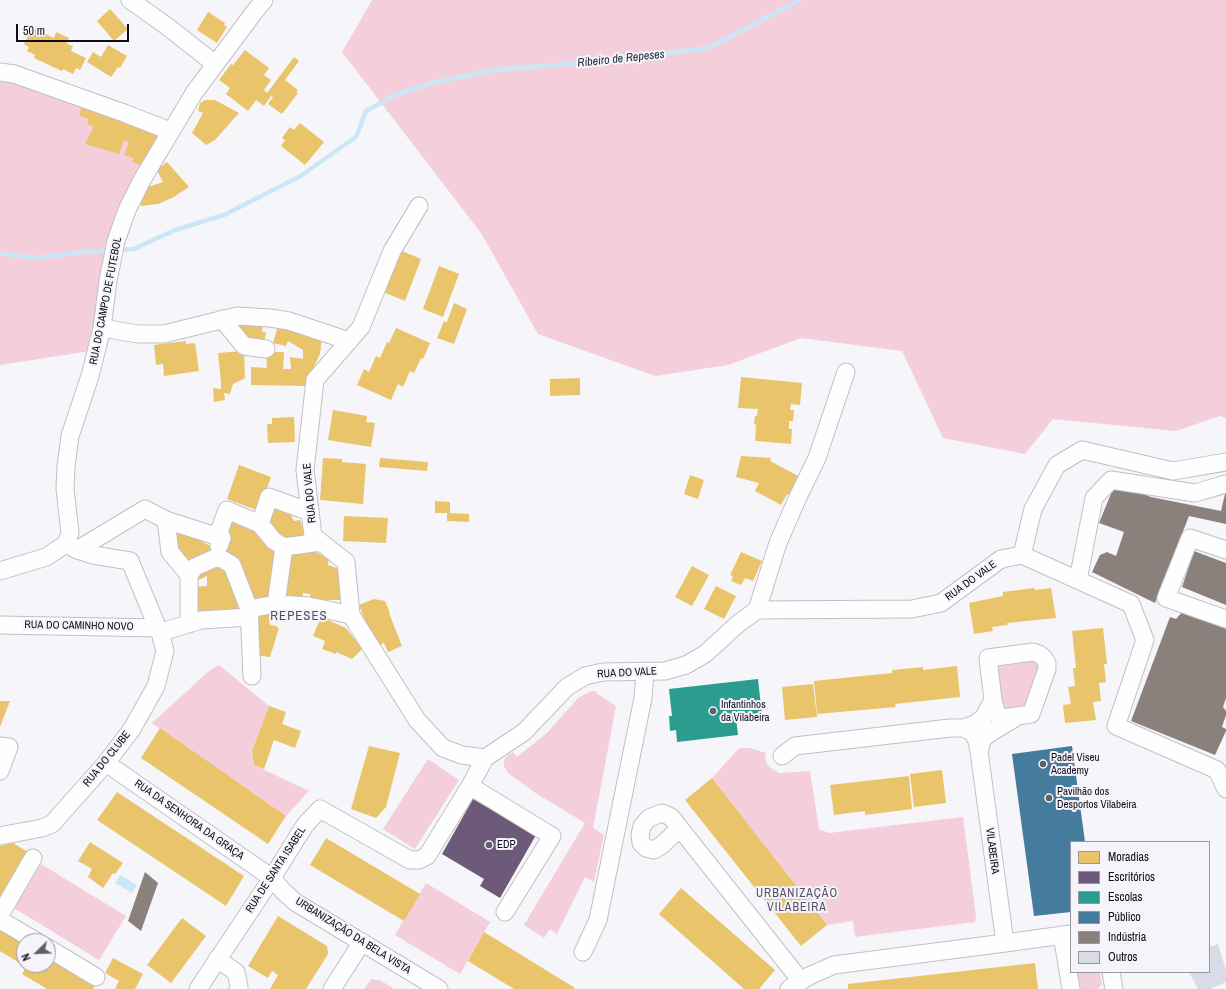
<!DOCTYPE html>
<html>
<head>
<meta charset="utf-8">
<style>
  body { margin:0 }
  #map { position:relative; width:1226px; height:989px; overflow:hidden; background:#f6f5f9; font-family:"Archivo Narrow",sans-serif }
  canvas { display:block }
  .legend { position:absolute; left:1070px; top:841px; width:140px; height:132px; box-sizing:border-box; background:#f5f4fa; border:1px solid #9998a0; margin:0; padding:5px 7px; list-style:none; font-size:12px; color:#100d18 }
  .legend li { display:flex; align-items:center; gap:8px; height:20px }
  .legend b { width:20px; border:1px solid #9998a0 }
  .north { position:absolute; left:16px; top:933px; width:40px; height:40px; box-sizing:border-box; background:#f5f4fa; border:1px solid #9998a0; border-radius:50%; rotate:247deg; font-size:11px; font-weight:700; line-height:16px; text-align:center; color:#100d18 }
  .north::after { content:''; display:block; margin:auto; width:14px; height:18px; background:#605e67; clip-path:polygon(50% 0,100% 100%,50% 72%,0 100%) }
  .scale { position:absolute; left:16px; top:24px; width:113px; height:18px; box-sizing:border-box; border:2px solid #100d18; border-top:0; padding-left:5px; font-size:12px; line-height:14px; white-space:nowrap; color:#100d18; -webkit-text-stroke:3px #f5f4fa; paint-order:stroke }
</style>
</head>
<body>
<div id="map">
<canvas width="1226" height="989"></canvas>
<ul class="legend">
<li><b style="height:11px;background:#e9c46a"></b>Moradias</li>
<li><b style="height:11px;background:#6d597a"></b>Escritórios</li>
<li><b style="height:11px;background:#2a9d8f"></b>Escolas</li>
<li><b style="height:11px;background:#457b9d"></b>Público</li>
<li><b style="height:11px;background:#8a817c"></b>Indústria</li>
<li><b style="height:11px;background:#d7dce7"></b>Outros</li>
</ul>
<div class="north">N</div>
<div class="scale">50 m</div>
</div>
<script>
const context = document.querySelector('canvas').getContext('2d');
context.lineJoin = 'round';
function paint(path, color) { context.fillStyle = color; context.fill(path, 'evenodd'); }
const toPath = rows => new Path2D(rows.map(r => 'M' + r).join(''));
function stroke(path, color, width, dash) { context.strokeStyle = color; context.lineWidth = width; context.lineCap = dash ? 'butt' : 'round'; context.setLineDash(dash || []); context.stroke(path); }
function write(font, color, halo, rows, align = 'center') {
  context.font = font + ' "Archivo Narrow",sans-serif'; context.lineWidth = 4; context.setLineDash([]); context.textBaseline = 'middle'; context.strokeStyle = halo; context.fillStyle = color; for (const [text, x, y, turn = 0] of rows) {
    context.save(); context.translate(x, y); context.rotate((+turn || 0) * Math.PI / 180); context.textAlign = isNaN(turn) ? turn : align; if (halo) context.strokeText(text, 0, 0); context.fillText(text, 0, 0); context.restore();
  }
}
const green = toPath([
  [372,0,1226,0,1226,418,1220,416,1176,431,1053,419,1025,454,943,438,902,351,801,338,728,365,655,376,538,334,481,233,342,52],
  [0,72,170,131,127,210,97,350,0,365],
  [1030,661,1035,662,1038,665,1038,668,1025,708,1002,713,997,667],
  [219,665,269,706,252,751,254,765,309,791,286,816,152,723,209,671],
  [591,691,597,691,596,693,616,706,593,828,604,835,594,882,585,877,557,934,550,929,544,938,524,925,585,823,534,792,508,773,504,766,504,760,509,754,513,752,517,757,547,733,578,698],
  [739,748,750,748,766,753,765,757,767,764,772,769,779,773,810,771,819,829,829,833,963,817,976,916,975,922,855,937,853,921,827,925,712,778],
  [428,759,459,780,415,849,383,829],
  [41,864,126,916,99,960,14,908],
  [426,883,490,922,460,974,395,935],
  [1076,972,1100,972,1102,984,1098,989,1080,989],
  [371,979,380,980,394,989,364,989]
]);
const water = toPath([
  [120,875,137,885,132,893,115,883]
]);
const homes = toPath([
  [110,9,128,29,114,41,97,21],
  [208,12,225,23,224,25,227,27,217,43,197,30],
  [32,28,54,38,56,32,69,38,67,44,73,46,71,51,86,58,80,70,76,68,73,74,63,69,62,71,34,58,35,55,27,51,29,47,24,44],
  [108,45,127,56,120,68,118,67,111,77,87,62,93,52,101,57],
  [245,50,269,68,264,75,271,80,264,90,267,93,294,57,299,61,285,80,298,90,296,92,298,93,282,114,268,104,273,97,271,96,264,106,256,100,248,111,226,94,230,88,219,80,231,64,233,65],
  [205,100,215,100,239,113,215,140,206,145,192,133,203,113,198,111,200,103],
  [81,105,158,132,158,136,144,167,132,161,134,158,124,155,129,142,124,140,119,154,85,144,94,127,87,124,89,119,80,116],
  [300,123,324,142,305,165,281,146,285,140,282,138,290,127,294,130],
  [158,159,162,166,167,162,189,187,172,198,158,204,141,206,139,190,163,182,154,165],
  [400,250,421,259,405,301,383,292],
  [439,266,459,274,443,317,423,309],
  [454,303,467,309,454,344,437,338,444,321,447,322],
  [264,320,262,331,266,333,264,343,246,340,237,330,238,322],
  [279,322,322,338,320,354,305,386,251,385,251,367,267,368,266,352,284,352,283,369,291,369,290,357,303,359,303,350,288,341,286,346,273,343],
  [396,328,430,343,423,359,421,358,414,373,410,371,403,387,398,384,391,400,357,385,364,369,369,372,376,356,380,358,387,342,389,343],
  [186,341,186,344,195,343,199,371,164,376,163,364,156,365,154,345],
  [244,351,245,378,233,384,230,394,224,393,225,400,214,402,213,388,221,389,221,382,218,353],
  [741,377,802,383,800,405,791,404,790,410,794,410,793,421,789,421,789,429,792,429,791,444,755,441,756,425,754,424,755,416,757,416,758,409,738,408],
  [580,378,580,395,550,396,550,379],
  [333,410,367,416,366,422,375,423,371,447,328,440],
  [294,417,295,442,268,443,267,424,272,424,272,418],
  [741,456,771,458,770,461,802,478,792,497,787,494,781,505,755,491,759,483,736,477],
  [323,458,342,459,342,462,366,464,363,504,320,500],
  [380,458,428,462,427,471,379,467],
  [239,465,271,477,259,511,227,499],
  [690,475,704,480,698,499,684,494],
  [435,501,450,502,450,513,469,514,469,522,447,521,447,513,435,513],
  [268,504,288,509,294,521,300,520,308,540,279,540,264,521],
  [228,512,268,537,279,557,274,596,248,600,222,558],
  [344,516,388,518,386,543,343,541],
  [172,528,192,536,212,547,207,558,194,566,177,557],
  [285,549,315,552,329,558,328,565,345,571,343,599,340,600,310,600,310,594,303,593,302,603,280,601],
  [741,552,762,561,753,581,745,578,741,585,731,581,733,576,730,575],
  [221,559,246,612,192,617,193,587,207,586,207,576,198,580,196,568],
  [692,566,709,575,692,606,675,597],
  [716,586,736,596,724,619,704,609],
  [1034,588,1035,590,1051,588,1056,618,1007,623,1008,625,992,627,993,631,974,634,969,603,1003,596,1003,592],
  [374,599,385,601,390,613,389,613,402,646,388,652,384,643,377,646,371,637,359,605],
  [287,608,282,619,269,619,270,625,277,626,277,628,279,628,270,657,253,655,250,611],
  [321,617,346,628,362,649,352,659,336,652,336,654,322,649,325,641,313,636],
  [1103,628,1107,664,1104,664,1106,682,1099,683,1101,701,1093,702,1096,720,1065,723,1063,705,1071,704,1068,687,1075,686,1073,668,1076,668,1072,631],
  [957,666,960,697,895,704,896,707,817,714,814,681,892,673,892,670,923,667,923,670],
  [813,684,817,717,785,720,782,687],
  [0,701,10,701,0,727],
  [269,706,286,712,282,724,301,731,295,748,274,740,264,769,254,765,252,751],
  [160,728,286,816,268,844,141,758],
  [369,746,400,753,386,807,376,818,351,809],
  [942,770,946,803,914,807,910,774],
  [909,776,912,809,865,815,865,811,834,815,830,785],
  [712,778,827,925,801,946,685,800],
  [117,792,244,876,226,906,97,820],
  [326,838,420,894,404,921,310,865],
  [90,842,123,863,115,874,113,873,103,888,88,877,92,869,78,861],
  [13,843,28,852,0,900,0,846],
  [681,888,775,970,759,989,744,989,659,914],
  [278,916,327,946,328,954,306,989,270,989,278,975,272,971,268,978,248,966],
  [182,918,206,936,171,983,147,965],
  [0,927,24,941,24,965,48,965,48,955,96,983,93,989,47,989,22,974,26,967,0,951],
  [484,932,575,988,574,989,514,989,468,961],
  [113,958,143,974,135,989,115,989,119,981,105,973],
  [1035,963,1038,989,848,989,848,984]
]);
const offices = toPath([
  [473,799,536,835,500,898,480,886,484,879,442,854]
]);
const schools = toPath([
  [758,679,762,715,736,718,738,735,677,742,676,730,670,731,669,716,672,716,669,689]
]);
const public = toPath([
  [1072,746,1085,842,1071,842,1071,912,1034,916,1012,754]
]);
const industry = toPath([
  [1115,484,1151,497,1221,511,1226,490,1226,524,1189,516,1155,603,1092,572,1100,555,1107,552,1116,556,1124,532,1099,523],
  [1194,551,1226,563,1226,605,1182,587],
  [1183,611,1226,629,1226,698,1223,707,1226,711,1226,715,1222,727,1226,729,1226,731,1215,755,1131,721,1170,617,1176,619],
  [145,872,158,883,141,931,128,921]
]);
const stream = toPath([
  [0,253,36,258,83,252,134,249,175,230,224,215,299,177,356,137,366,111,395,95,432,83,493,70,596,62,708,48,800,0]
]);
const building = toPath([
  [1218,944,1226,970,1226,982,1210,989,1198,989,1189,972,1209,972,1209,947]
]);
const minor = toPath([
  [130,0,168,27,215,64],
  [0,72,14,74,124,113,170,131],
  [419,206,392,251,361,327,315,380,305,470,313,536,346,562,351,615,417,720,443,748,462,755,485,758,524,732,567,687,585,676,603,672,665,671,686,665,705,654,739,623,757,610,912,609,941,603,1001,559,1022,555,1131,604,1145,640,1116,726,1217,770,1226,789],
  [222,319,244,346,266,349],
  [102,328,138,334,164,334,237,316,270,318,289,321,349,341],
  [166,520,170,552,189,575,189,624],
  [66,544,70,533,65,489,66,466,70,436,90,376,102,328,108,281,116,241,127,210,142,180,194,93,255,11,264,0],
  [219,546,222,538,219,532,227,510,260,524],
  [72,547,77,550,145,509,166,520,222,538],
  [284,547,274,541,260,524,269,497,310,512],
  [1226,550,1190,538,1166,598,1226,619],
  [1022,555,1033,509,1057,465,1082,450,1173,471,1226,462],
  [0,571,46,557,66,544],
  [189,575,195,567,215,558,222,559,232,565,249,609,252,676],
  [1078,580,1094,498,1111,480,1195,493,1226,484],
  [276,604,284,547,321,542],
  [249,609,276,604,309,606,351,615],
  [757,610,778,543,798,497,817,458,846,372],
  [0,625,158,628],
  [161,636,168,630,201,620,250,617],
  [1033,652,1039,654,1043,657,1047,663,1047,669,1031,714,1002,718,997,714,993,700,988,658,1033,652],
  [964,728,975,724,984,717,993,700],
  [0,746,9,747,0,771],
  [979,751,983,738,995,730,1015,718],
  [782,756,795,746,950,728,964,728,973,733,977,741,979,751,1005,943,834,965,809,976,789,989],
  [106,763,272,878,282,890,295,902,439,989],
  [470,786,552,836,505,912],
  [680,828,662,845,654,850,646,848,641,843,640,835,642,826,649,818,662,813,671,817,801,981],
  [0,836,42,828,52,824,106,763,132,729,156,686,165,651,161,636,130,561,93,555,77,550],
  [0,915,33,858],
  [0,920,36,941],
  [1062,935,1071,989],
  [1005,943,1071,934],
  [48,948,96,977],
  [583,952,598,920,643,698,645,672],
  [217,959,236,972,239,987,238,989],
  [1111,972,1114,989],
  [198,989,272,878,305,825,320,809,410,860,419,860,427,856,470,786,485,758],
  [332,989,362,942]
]);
const markers = [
  [713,711,4,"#605e67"],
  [1043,764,4,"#605e67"],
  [1049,798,4,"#605e67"],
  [489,845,4,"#605e67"]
];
const streetNames = [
  ["RUA DO CAMPO DE FUTEBOL",106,301,-79],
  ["RUA DO VALE",310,493,-95],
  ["RUA DO VALE",971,581,-36],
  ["RUA DO CAMINHO NOVO",79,626,1],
  ["RUA DO VALE",627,673,-3],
  ["RUA DO CLUBE",107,759,-51],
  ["RUA DA SENHORA DA GRAÇA",189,820,35],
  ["VILABEIRA",992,851,83],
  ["RUA DE SANTA ISABEL",276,870,-57],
  ["URBANIZAÇÃO DA BELA VISTA",353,936,32]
];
const poiNames = [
  ["Infantinhos",721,705],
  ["da Vilabeira",721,718],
  ["Padel Viseu",1051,758],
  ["Academy",1051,771],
  ["Pavilhão dos",1057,792],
  ["Desportos Vilabeira",1057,805],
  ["EDP",497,845]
];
const waterNames = [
  ["Ribeiro de Repeses",621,59,-6]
];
const neighbourhoodNames = [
  ["URBANIZAÇÃO",797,894],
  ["VILABEIRA",797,908]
];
const quarterNames = [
  ["REPESES",299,617]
];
paint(green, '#f4ceda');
paint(water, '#cbe6f6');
paint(homes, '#e9c46a');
paint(offices, '#6d597a');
paint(schools, '#2a9d8f');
paint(public, '#457b9d');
paint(industry, '#8a817c');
stroke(stream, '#cbe6f6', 4.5);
paint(building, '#d7dce7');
stroke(minor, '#c1bfc6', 19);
stroke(minor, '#fefefe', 17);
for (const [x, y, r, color] of markers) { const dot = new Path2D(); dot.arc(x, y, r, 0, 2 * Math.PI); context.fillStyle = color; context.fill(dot); stroke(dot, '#f5f4fa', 1.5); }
write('11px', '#100d18', '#f5f4fa', streetNames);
write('11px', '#100d18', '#f5f4fa', poiNames, 'left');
write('italic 12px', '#1a2d37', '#f5f4fa', waterNames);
context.letterSpacing = '1px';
write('12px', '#544d68', '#f5f4fa', neighbourhoodNames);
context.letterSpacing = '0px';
context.letterSpacing = '1px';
write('13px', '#544d68', '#f5f4fa', quarterNames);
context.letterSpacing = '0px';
</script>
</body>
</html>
